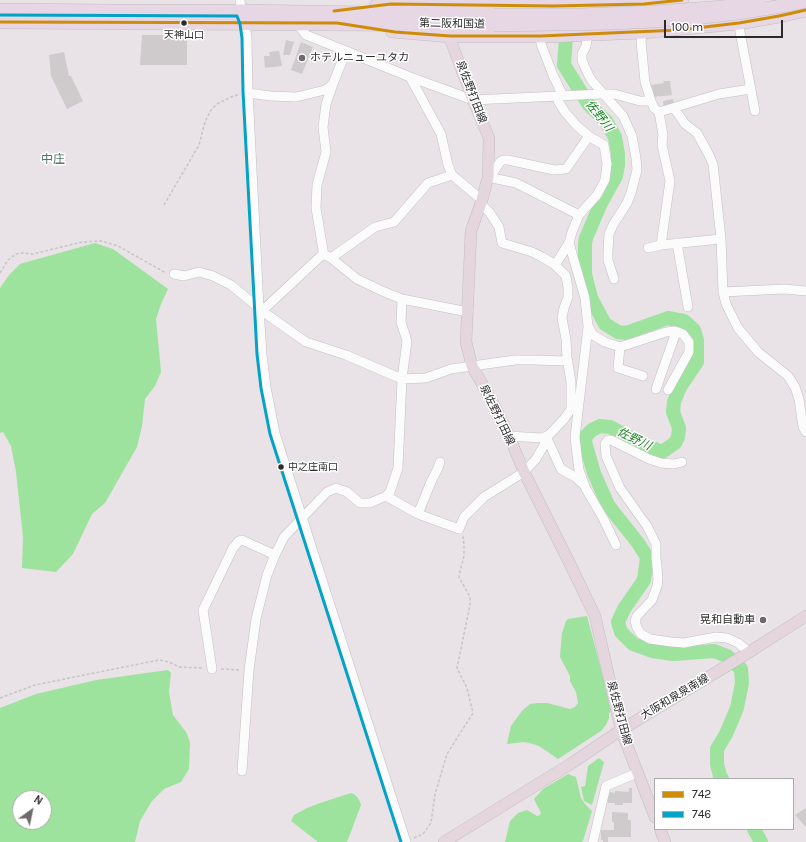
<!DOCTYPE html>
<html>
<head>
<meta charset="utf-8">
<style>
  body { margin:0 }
  #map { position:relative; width:806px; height:842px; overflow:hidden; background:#e9e2e6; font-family:Karla,sans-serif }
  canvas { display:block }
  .legend { position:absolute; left:654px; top:778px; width:140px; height:52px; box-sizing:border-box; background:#fff; border:1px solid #aaa; margin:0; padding:5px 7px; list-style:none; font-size:12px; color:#2b2b2b }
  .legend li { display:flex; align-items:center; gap:8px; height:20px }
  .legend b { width:20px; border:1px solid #aaa }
  .north { position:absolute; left:12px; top:790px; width:40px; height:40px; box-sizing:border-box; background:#fff; border:1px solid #aaa; border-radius:50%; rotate:33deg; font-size:11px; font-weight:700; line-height:16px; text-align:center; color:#2b2b2b }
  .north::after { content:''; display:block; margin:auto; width:14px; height:18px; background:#6e6b6c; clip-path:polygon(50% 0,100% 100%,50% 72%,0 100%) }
  .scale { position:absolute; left:664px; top:20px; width:119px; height:18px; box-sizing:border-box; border:2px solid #2b2b2b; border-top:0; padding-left:5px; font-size:12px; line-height:14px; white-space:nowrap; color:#2b2b2b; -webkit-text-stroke:3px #fff; paint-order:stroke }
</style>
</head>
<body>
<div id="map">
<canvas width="806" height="842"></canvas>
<ul class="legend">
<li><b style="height:5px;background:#ce8d09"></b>742</li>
<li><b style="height:5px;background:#02a3c6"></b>746</li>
</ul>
<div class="north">N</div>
<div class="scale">100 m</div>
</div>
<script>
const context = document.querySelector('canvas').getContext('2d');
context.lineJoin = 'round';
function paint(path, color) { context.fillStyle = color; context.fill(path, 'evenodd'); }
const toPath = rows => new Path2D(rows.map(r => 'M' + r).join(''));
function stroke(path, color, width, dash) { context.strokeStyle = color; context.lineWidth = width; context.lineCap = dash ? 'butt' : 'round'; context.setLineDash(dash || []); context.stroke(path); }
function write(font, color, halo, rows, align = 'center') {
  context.font = font + ' Karla,"Noto Sans JP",sans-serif'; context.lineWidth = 3; context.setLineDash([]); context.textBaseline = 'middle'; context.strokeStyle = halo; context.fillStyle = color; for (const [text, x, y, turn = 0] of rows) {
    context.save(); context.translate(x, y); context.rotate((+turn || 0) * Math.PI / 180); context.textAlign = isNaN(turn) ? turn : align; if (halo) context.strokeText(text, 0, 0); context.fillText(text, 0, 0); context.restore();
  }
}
const water = toPath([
  [95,243,113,249,168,289,161,304,156,319,161,372,155,386,145,399,142,426,137,447,105,503,92,514,73,554,56,572,22,568,23,537,16,472,11,446,3,432,0,433,0,288,9,275,20,264],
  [587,616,612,711,609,713,609,718,606,725,601,731,558,759,539,746,533,744,524,742,507,744,511,726,522,711,530,704,538,703,547,703,570,709,575,707,578,703,576,692,570,681,570,676,560,657,562,633,566,621,568,619],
  [168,670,171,673,169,692,173,715,186,732,190,742,189,769,181,782,164,789,152,801,140,821,135,842,0,842,0,708,36,694,96,680],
  [20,798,44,798,44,822,20,822],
  [599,758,604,762,592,805,584,801,581,787,585,786,588,766],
  [568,774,576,777,581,798,585,804,592,811,583,841,582,842,505,842,510,821,518,813,527,810,537,816,540,815,541,813,534,799,543,789],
  [351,793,354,794,358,798,360,802,361,805,347,842,318,842,291,821,294,815,307,808,320,803]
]);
const river = toPath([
  [567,23,564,65,589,105,606,121,615,137,618,154,618,165,616,176,601,203,586,238,585,244,585,274,591,298,605,324,618,332,626,333,668,318,684,321,694,330,697,340,697,362,680,387,674,402,673,412,679,428,678,437,675,443,662,452,638,442,610,427,600,426,592,430,586,436,585,442,594,473,608,505,638,543,647,557,644,580,624,609,618,622,621,632,633,644,652,651,674,654,714,651,727,656,741,669,742,683,737,708,726,734,717,749,717,764,720,776,722,779],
  [754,829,761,842]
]);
const building = toPath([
  [142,35,187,35,187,65,140,65],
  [286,40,294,42,290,55,283,55],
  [301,42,313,47,302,74,291,70],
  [279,51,282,66,265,68,264,56,270,56,269,52],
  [64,52,69,76,71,76,83,101,67,109,51,76,49,55],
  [663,81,670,81,672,95,653,97,651,85,664,83],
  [673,99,674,105,664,107,663,101],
  [629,788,632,788,632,803,623,803,623,805,615,805,615,803,608,803,608,797,609,797,610,792,615,793,615,791,629,792],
  [806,808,806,827,795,815],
  [612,812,628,813,628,820,631,820,631,837,608,837,608,842,603,842,603,840,601,840,601,830,614,830,614,822,612,822]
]);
const path = toPath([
  [164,205,199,145,205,122,211,110,217,104,231,97,240,94],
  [0,273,8,260,16,254,23,253,33,254,82,242,101,241,118,246,166,273],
  [221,669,241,670],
  [0,698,35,685,159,660,169,662,179,667,203,668],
  [414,838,423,834,431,823,435,794,447,754,473,713,467,688,457,668,470,605,470,597,459,577,460,571,464,556,464,545,463,536]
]);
const minor = toPath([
  [240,0,241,11,245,23,247,38,248,91,259,308,262,354,266,387,275,433,406,842],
  [738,17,740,32,755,111],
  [297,23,306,35,346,51],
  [643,27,641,42,645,82,651,101,654,108,659,112,719,94,751,89],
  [588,35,586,46,582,54,582,60,584,65,589,76,592,81,623,116,632,136,636,158,637,170,631,193,627,203,613,225,609,234,608,252,608,260,614,279],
  [541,36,541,44,553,75,561,92,558,101,565,112,577,126,590,137,604,145,607,164,605,180,597,195,579,215,572,232,569,243,585,298,588,326,593,335,605,342,620,347,666,332,675,331,683,334,689,342,689,352,668,390],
  [410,77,441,134,448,165,452,175,482,200],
  [248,93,271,96,296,97,325,90,333,84,346,51,410,77,473,100,601,94,614,94,640,101,651,101],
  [674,108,685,124,697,133,708,153,713,164,721,239,723,292,726,304,738,328,758,352,788,376,795,387,799,399,803,427,806,432],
  [659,112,663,135,662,145,670,181,661,245],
  [488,177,494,171,500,162,503,160,508,160,554,170,566,169,589,136],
  [488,177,516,183,579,215],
  [481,204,490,213,499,227,502,243,532,252,542,257,554,264,566,276,568,288,568,297,564,308,562,318,566,339,567,358,571,382,571,409,564,419,549,435,542,438,509,436],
  [677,243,688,307],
  [648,248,661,245,721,239],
  [323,254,331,258,357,279,382,291,402,299,468,312],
  [331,258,375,227,394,222,428,183,452,175],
  [555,265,569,243],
  [174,274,184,276,199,272,213,276,231,285,259,308],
  [723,292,784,289,806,291],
  [402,299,401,322,407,341,402,379,426,378,451,369,515,360,534,360,568,361],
  [259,311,262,311,306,342,346,355,402,379,398,468,390,492,386,496],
  [262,311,323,254,323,250,316,208,317,185,326,152,323,127,326,104,333,84],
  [588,327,575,437,577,455,579,470,586,489,603,518,616,545],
  [620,347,618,368,643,376],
  [656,389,676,332],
  [546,436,561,469,575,477,584,485],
  [682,462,674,464,661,463,649,459,611,440,608,440,605,444,606,456,620,488,647,526,656,544,656,558,657,567,658,579,657,586,652,600,637,616,635,621,637,628,641,634,650,639,671,642,684,643,716,637,727,638,738,643,749,652],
  [418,514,431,482,438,468,440,462],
  [212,669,203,610,233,548,239,541,242,540,275,555],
  [242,771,249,670,256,619,267,575,275,555,284,537,303,517,327,492,336,488,347,492,360,503,370,503,386,496,418,514,459,529,464,517,484,497,524,472,536,459,547,440],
  [593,842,606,786,637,773]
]);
const major = toPath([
  [446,28,473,100,489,138,488,177,482,200,471,231,466,342,472,366,495,407,509,436,524,472,570,564,595,616,621,730,655,817],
  [660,829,665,842],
  [444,842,572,763,621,730,743,656,806,616]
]);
const highway = toPath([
  [376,6,391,4,553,6,583,6,644,4,682,0],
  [0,10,111,11,241,11,494,15],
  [0,22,494,25],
  [392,31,450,36,549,36,642,32,739,23,779,16,806,10]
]);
const highwayBridge = toPath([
  [494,15,580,15,656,12,724,7,760,0],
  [494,25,615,23,686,19,738,13,788,5,806,1]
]);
const bus1 = toPath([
  [334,11,391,4,553,6,644,4,682,0],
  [0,22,337,23,395,32,450,36,541,36,679,30,739,23,779,16,806,10]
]);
const bus2 = toPath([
  [0,15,237,16,240,24,242,38,243,91,257,354,261,388,270,434,401,842]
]);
const markers = [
  [184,23,3.5,"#2b2b2b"],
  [302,58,4,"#6e6b6c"],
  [281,467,3.5,"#2b2b2b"],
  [763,620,4,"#6e6b6c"]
];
const busNames = [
  ["天神山口",184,35],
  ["中之庄南口",288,467,"left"]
];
const streetNames = [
  ["第二阪和国道",452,24,1],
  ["泉佐野打田線",471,92,69],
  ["泉佐野打田線",497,415,64],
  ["大阪和泉泉南線",675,697,-31],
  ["泉佐野打田線",619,713,75]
];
const poiNames = [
  ["ホテルニューユタカ",310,58],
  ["晃和自動車",755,620,"right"]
];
const waterNames = [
  ["佐野川",599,116,52],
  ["佐野川",634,439,26]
];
const neighbourhoodNames = [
  ["中庄",53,160]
];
paint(water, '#9de39e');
stroke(river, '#9de39e', 14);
paint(building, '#cfcbcd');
stroke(minor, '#c2c1c2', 10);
stroke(major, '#c0bec0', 12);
stroke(highway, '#c0bec0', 14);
stroke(path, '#c6c6c6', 1.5, [3, 2]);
stroke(minor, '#fcfbfb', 9);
stroke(major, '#e5d6de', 11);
stroke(highway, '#e7d6e3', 13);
stroke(highwayBridge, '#c0bec0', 14, []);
stroke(highwayBridge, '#e7d6e3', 13);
stroke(bus1, '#ce8d09', 3);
stroke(bus2, '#02a3c6', 3);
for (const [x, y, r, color] of markers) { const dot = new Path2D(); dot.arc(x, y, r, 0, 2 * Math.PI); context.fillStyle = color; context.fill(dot); stroke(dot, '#fff', 1.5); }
write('10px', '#2b2b2b', '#fff', busNames);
write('11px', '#2b2b2b', '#fff', streetNames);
write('11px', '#2b2b2b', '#fff', poiNames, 'left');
write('italic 12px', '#1a8325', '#fff', waterNames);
write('12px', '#507867', '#fff', neighbourhoodNames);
</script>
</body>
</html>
